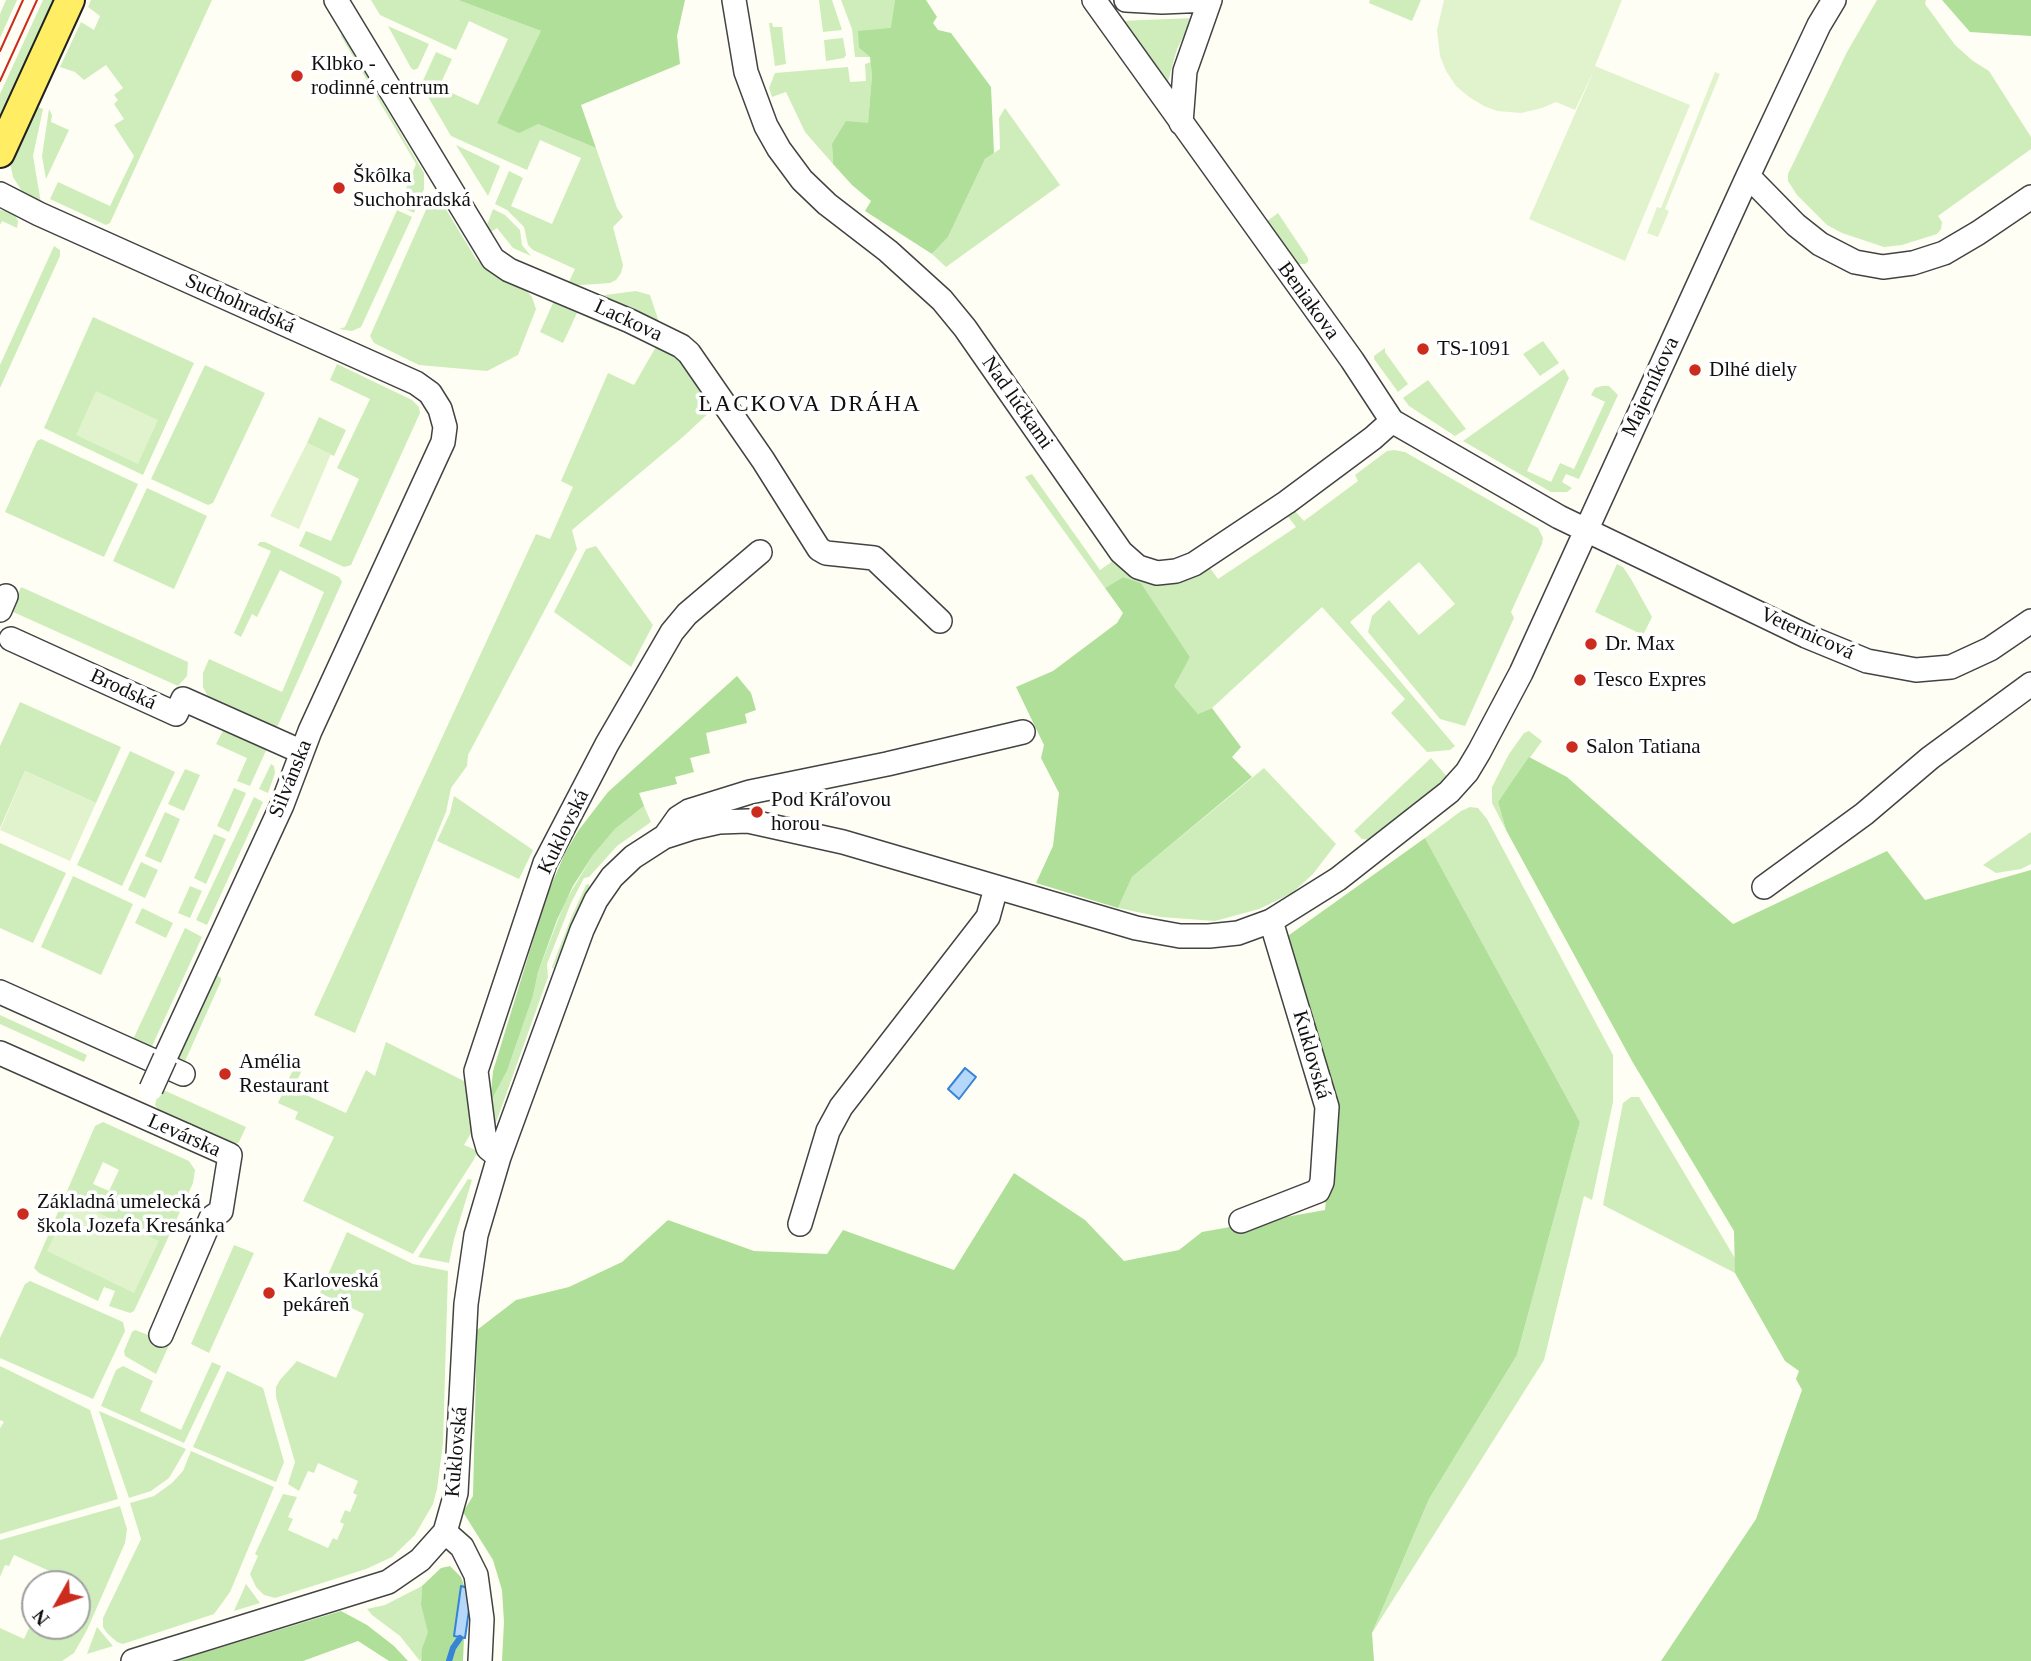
<!DOCTYPE html>
<html>
<head>
<meta charset="utf-8">
<style>
  body { margin:0 }
  #map { position:relative; width:2031px; height:1661px; overflow:hidden; background:#fffef4; font-family:"Times New Roman",serif }
  canvas { display:block }
  .north { position:absolute; left:21px; top:1570px; width:70px; height:70px; box-sizing:border-box; background:#fff; border:2px solid #9f9f9f; border-radius:50%; rotate:230deg; font-size:19px; font-weight:700; line-height:28px; text-align:center; color:#101010 }
  .north::after { content:''; display:block; margin:auto; width:24px; height:32px; background:#cb2c1e; clip-path:polygon(50% 0,100% 100%,50% 72%,0 100%) }
</style>
</head>
<body>
<div id="map">
<canvas width="2031" height="1661"></canvas>
<div class="north">N</div>
</div>
<script>
const context = document.querySelector('canvas').getContext('2d');
context.lineJoin = 'round';
function paint(path, color) { context.fillStyle = color; context.fill(path, 'evenodd'); }
const toPath = rows => new Path2D(rows.map(r => 'M' + r).join(''));
function stroke(path, color, width, dash) { context.strokeStyle = color; context.lineWidth = width; context.lineCap = dash ? 'butt' : 'round'; context.setLineDash(dash || []); context.stroke(path); }
function write(font, color, halo, rows, align = 'center') {
  context.font = font + ' "Times New Roman",serif'; context.lineWidth = 7; context.setLineDash([]); context.textBaseline = 'middle'; context.strokeStyle = halo; context.fillStyle = color; for (const [text, x, y, turn = 0] of rows) {
    context.save(); context.translate(x, y); context.rotate((+turn || 0) * Math.PI / 180); context.textAlign = isNaN(turn) ? turn : align; if (halo) context.strokeText(text, 0, 0); context.fillText(text, 0, 0); context.restore();
  }
}
const green = toPath([
  [6,0,17,0,0,38,0,14],
  [43,0,57,0,0,125,0,94],
  [91,0,212,0,110,223,106,225,50,199,58,182,110,206,134,156,114,125,124,119,114,104,118,100,114,95,123,88,106,65,84,80,75,72,60,67,81,22,94,30,100,16,88,7],
  [371,0,458,0,541,31,538,124,596,148,617,208,623,217,613,227,623,265,621,273,616,280,610,283,567,286,575,269,533,250,528,245,524,227,507,210,495,204,509,171,523,178,511,206,552,224,581,158,540,140,527,170,451,136,421,85,436,52,452,59,439,87,478,105,508,39,469,21,456,50,380,15],
  [819,0,832,0,842,30,823,32],
  [841,0,895,0,892,28,859,48,870,57,855,57,852,29],
  [1370,0,1421,0,1412,21,1369,3],
  [1877,0,1926,0,1925,4,1955,45,1973,61,1989,71,2031,137,2031,149,1938,216,1942,222,1941,229,1937,234,1902,245,1884,247,1842,233,1827,225,1797,195,1788,181,1788,174,1847,52],
  [1193,18,1177,49,1167,85,1120,21],
  [769,23,772,23,773,27,782,27,786,64,775,66],
  [388,26,429,44,418,68,414,70,411,68],
  [342,34,424,173,424,189,414,213,399,206,416,164,341,36],
  [843,38,846,55,844,58,826,61,824,40],
  [871,62,872,75,868,124,832,144,833,164,805,132,786,92,772,97,769,88,775,73,848,67,850,82,866,81,865,64],
  [33,105,43,109,33,156,41,203,23,193,13,177,10,163],
  [1005,108,1060,185,946,267,932,254,948,237,985,159,1000,149,999,118],
  [49,109,52,115,51,122,69,130,46,179,42,156],
  [456,145,500,166,488,196],
  [434,201,439,201,444,206,476,259,489,271,523,287,532,297,536,309,518,355,487,371,419,365,374,343,370,336,429,203],
  [493,209,505,215,520,230,522,245,531,256,513,248,497,228,486,235,484,233],
  [0,210,13,212,18,221,17,228,2,221,0,225],
  [397,210,412,217,361,327,352,331,339,329,345,327],
  [1278,213,1308,258,1308,262,1305,264,1297,264,1266,222],
  [54,246,60,250,60,256,0,388,0,365],
  [636,291,650,295,661,328,590,297],
  [557,294,612,325,611,328,577,313,563,343,540,332],
  [93,317,194,363,143,475,44,428],
  [1543,341,1559,363,1540,376,1523,354],
  [657,345,677,353,716,406,684,436,572,530,577,549,468,755,467,766,451,788,446,812,355,1033,314,1015,536,534,550,539,573,487,561,481,608,373,634,385],
  [1385,348,1385,352,1408,384,1398,392,1374,359,1374,356],
  [337,364,412,400,419,407,420,413,351,565,344,567,299,546,306,531,331,541,359,479,337,468,370,399,330,380],
  [205,365,265,393,213,503,208,505,151,479],
  [1564,369,1569,378,1527,471,1551,482,1560,463,1574,469,1605,402,1591,395,1595,388,1602,386,1609,386,1618,395,1579,479,1566,474,1562,482,1572,488,1567,492,1551,492,1463,441],
  [1428,380,1466,429,1455,436,1409,406,1403,398],
  [319,417,346,430,334,456,307,443],
  [41,439,138,484,104,557,5,512,37,441],
  [1394,450,1405,452,1538,528,1543,538,1542,544,1511,612,1514,618,1465,726,1440,719,1368,632,1372,616,1389,600,1419,635,1455,604,1419,562,1350,622,1455,746,1450,750,1427,752,1391,713,1405,699,1322,607,1212,708,1198,714,1173,685,1190,657,1141,583,1123,577,1105,588,1025,477,1032,474,1100,570,1113,561,1144,581,1159,584,1178,582,1193,577,1210,568,1218,579,1296,527,1286,514,1294,510,1304,521,1358,481,1355,475,1387,451],
  [147,488,207,516,174,589,113,561],
  [260,542,265,542,339,577,342,582,278,725,273,729,212,705,203,687,203,673,209,659,282,692,324,592,280,570,257,617,252,614,241,637,234,633,271,551,257,545],
  [596,546,653,625,631,667,554,612,586,549],
  [1617,564,1623,567,1631,579,1652,617,1643,635,1595,612],
  [21,587,188,662,187,676,178,686,11,611],
  [20,702,121,747,96,803,25,771,0,828,0,746],
  [226,725,268,746,250,786,237,781,247,758,216,744],
  [1529,731,1542,741,1498,802,1506,830,1492,803,1492,787,1509,754,1524,733],
  [130,751,175,772,122,886,77,865],
  [1431,758,1448,778,1441,786,1372,840,1362,839,1354,831],
  [271,764,274,766,275,773,268,793,259,789],
  [1264,768,1336,844,1313,874,1292,893,1259,909,1215,921,1161,917,1118,908,1132,877],
  [185,769,200,775,184,811,168,804],
  [234,788,246,793,229,832,217,826],
  [454,796,533,850,519,879,437,841,450,813],
  [254,797,263,802,207,925,196,920],
  [644,806,651,822,617,846,589,877,584,878,571,903,547,964,548,977,493,1131,490,1103,507,1071,533,996,538,972,565,902,593,855,615,829],
  [1470,807,1478,808,1487,819,1613,1055,1613,1102,1592,1200,1584,1196,1544,1360,1372,1633,1429,1499,1517,1355,1580,1122,1425,838,1461,811],
  [165,812,180,819,161,863,145,856],
  [2031,832,2031,864,2021,869,1996,873,1983,865],
  [214,834,226,839,206,884,194,878],
  [0,843,66,873,33,943,0,928],
  [141,862,158,870,145,898,128,890],
  [73,876,133,904,101,975,41,947],
  [589,884,589,887,553,969,552,967,571,918,586,885],
  [190,886,202,891,190,918,178,913],
  [142,908,173,923,166,938,135,923],
  [185,928,202,937,148,1055,130,1046],
  [209,971,221,978,221,981,182,1068,169,1063],
  [0,1015,87,1055,84,1062,0,1024],
  [386,1042,468,1083,474,1128,464,1145,478,1151,473,1161,413,1254,303,1201,334,1137,295,1119,298,1112,278,1103,292,1072,296,1069,302,1070,293,1089,346,1113,366,1070,375,1076],
  [159,1088,246,1127,239,1142,234,1145,161,1114,155,1105],
  [1631,1097,1639,1097,1736,1260,1735,1273,1603,1205,1623,1103],
  [103,1122,189,1161,195,1170,193,1183,157,1262,134,1311,130,1313,109,1306,115,1291,104,1287,98,1301,39,1273,34,1268,95,1126],
  [103,1162,119,1170,109,1191,93,1184],
  [468,1179,472,1180,454,1239,449,1263,418,1257],
  [347,1232,413,1264,448,1271,443,1443,437,1489,433,1504,415,1535,392,1557,366,1569,275,1598,264,1595,256,1587,250,1574,258,1556,255,1554,283,1494,297,1497,288,1517,293,1519,288,1530,328,1548,333,1538,337,1540,344,1524,340,1522,345,1510,350,1512,357,1495,353,1493,358,1481,318,1463,314,1473,308,1471,299,1491,288,1484,295,1462,276,1397,276,1387,280,1380,297,1361,336,1378,364,1314,320,1293],
  [234,1245,254,1253,209,1353,191,1344],
  [30,1281,123,1322,125,1331,93,1399,0,1358,0,1338,25,1284],
  [135,1330,170,1343,156,1374,125,1356,124,1351,132,1332],
  [212,1362,221,1366,184,1443,101,1406,116,1370,123,1366,153,1381,140,1411,181,1430],
  [0,1366,90,1410,118,1499,0,1534,0,1428,4,1422,0,1420],
  [227,1371,263,1388,284,1462,276,1482,193,1447],
  [99,1411,186,1449,169,1478,151,1491,129,1498],
  [191,1451,274,1487,230,1592,214,1614,123,1644,117,1642,107,1633,103,1627,103,1618,141,1539,130,1503,154,1496,172,1483,183,1471],
  [120,1506,127,1529,125,1543,87,1630,74,1653,62,1661,0,1661,0,1628,24,1639,29,1628,33,1630,35,1624,77,1626,77,1584,50,1584,54,1573,14,1555,9,1566,5,1565,0,1577,0,1540],
  [246,1584,260,1603,234,1611],
  [422,1586,421,1605,429,1632,420,1661,400,1636,372,1615,367,1609,385,1605],
  [97,1627,113,1646,87,1654]
]);
const forest = toPath([
  [458,0,685,0,677,36,680,64,581,105,596,148,538,124,519,133,497,123,541,31],
  [895,0,926,0,937,17,933,23,938,30,951,33,991,87,994,153,985,159,948,237,932,254,865,211,871,201,852,185,833,164,832,144,846,121,868,123,872,75,870,57,859,48,858,31,891,28],
  [1942,0,2031,0,2031,36,1970,32],
  [1123,577,1141,583,1190,657,1174,686,1198,714,1212,708,1241,747,1232,757,1252,777,1132,877,1118,908,1036,883,1053,846,1059,793,1041,758,1044,745,1016,687,1053,671,1117,623,1123,613,1105,588],
  [737,676,751,693,756,710,745,714,747,723,706,733,710,753,690,758,694,772,675,777,677,784,639,793,644,806,615,829,593,855,573,886,557,920,538,972,533,996,507,1071,490,1103,493,1071,547,895,565,853,578,831,608,792],
  [1529,757,1567,777,1733,924,1887,851,1925,900,2031,870,2031,1661,1661,1661,1756,1519,1802,1390,1796,1379,1799,1371,1785,1361,1735,1273,1734,1231,1632,1061,1506,830,1498,802],
  [1425,838,1580,1122,1517,1355,1429,1499,1372,1633,1374,1661,502,1661,504,1622,502,1590,493,1560,463,1512,473,1496,477,1330,516,1300,569,1287,622,1262,668,1220,754,1251,827,1254,843,1230,954,1270,1014,1173,1085,1220,1124,1261,1179,1250,1202,1232,1325,1210,1334,1106,1285,938],
  [450,1566,461,1577,466,1591,463,1661,421,1661,422,1649,428,1632,421,1605,422,1586,441,1568],
  [341,1611,367,1625,394,1646,408,1661,389,1661,358,1641,303,1661,176,1661]
]);
const pitch = toPath([
  [1444,0,1622,0,1595,66,1690,105,1625,261,1529,219,1595,68,1575,110,1556,102,1542,108,1521,113,1497,111,1484,106,1469,97,1456,86,1446,71,1440,56,1437,30],
  [1715,72,1720,74,1665,209,1669,211,1658,237,1647,233,1657,207,1661,208],
  [96,391,158,420,138,464,76,435],
  [307,443,331,454,299,529,270,516],
  [25,771,96,803,70,861,0,830],
  [71,1200,159,1241,134,1293,47,1251]
]);
const water = toPath([
  [965,1068,976,1077,959,1099,948,1089,965,1068],
  [461,1586,472,1589,465,1638,454,1636,461,1586]
]);
const stream = toPath([
  [449,1661,453,1648,460,1638]
]);
const minor = toPath([
  [336,0,493,259,509,270,630,321,681,346,689,353,763,460,819,549,826,553,874,558,940,621],
  [734,0,746,72,766,126,779,149,802,180,827,204,888,251,942,300,965,328,1121,552,1138,567,1157,573,1176,571,1194,564,1287,502,1373,438,1392,421],
  [1094,0,1352,360,1392,421,1559,517,1806,636,1867,661,1916,670,1951,667,1990,649,2031,621],
  [1126,0,1162,2,1210,0],
  [1181,123,1185,71,1210,0],
  [1748,176,1796,225,1820,244,1855,262,1883,267,1913,263,1944,253,1978,233,2031,197],
  [0,194,39,214,416,383,430,393,440,409,445,427,443,442,310,731,282,805,165,1058],
  [0,610,6,596],
  [11,639,176,714,183,699,302,752],
  [666,835,678,818,689,811,750,792,887,764,1023,732],
  [1764,887,1864,814,1930,758,2031,684],
  [0,992,183,1074],
  [0,1053,230,1155,221,1211,211,1218,161,1335],
  [499,1157,488,1148,484,1134,476,1071,545,863,607,744,672,632,687,614,760,552],
  [1241,1221,1318,1191,1322,1182,1327,1107,1271,921],
  [800,1224,828,1131,841,1107,988,917,996,888],
  [445,1532,462,1547,476,1575,482,1619,480,1661],
  [133,1661,388,1582,420,1560,445,1532,456,1493,466,1304,476,1235,499,1157,582,930,596,900,612,877,633,857,664,837,692,828,719,822,748,821,843,842,1136,928,1180,936,1209,936,1238,933,1271,921,1338,879,1449,792,1467,772,1479,752,1521,673,1748,176,1819,25,1834,0]
]);
const major = toPath([
  [0,153,70,0]
]);
const tram = toPath([
  [0,51,23,0],
  [0,81,37,0]
]);
const minorBridge = toPath([
  [151,1089,165,1058]
]);
const markers = [
  [297,76,7,"#cb2c1e"],
  [339,188,7,"#cb2c1e"],
  [1423,349,7,"#cb2c1e"],
  [1695,370,7,"#cb2c1e"],
  [1591,644,7,"#cb2c1e"],
  [1580,680,7,"#cb2c1e"],
  [1572,747,7,"#cb2c1e"],
  [757,812,7,"#cb2c1e"],
  [225,1074,7,"#cb2c1e"],
  [23,1214,7,"#cb2c1e"],
  [269,1293,7,"#cb2c1e"]
];
const poiNames = [
  ["Klbko -",311,64],
  ["rodinné centrum",311,88],
  ["Škôlka",353,176],
  ["Suchohradská",353,200],
  ["TS-1091",1437,349],
  ["Dlhé diely",1709,370],
  ["Dr. Max",1605,644],
  ["Tesco Expres",1594,680],
  ["Salon Tatiana",1586,747],
  ["Pod Kráľovou",771,800],
  ["horou",771,824],
  ["Amélia",239,1062],
  ["Restaurant",239,1086],
  ["Základná umelecká",37,1202],
  ["škola Jozefa Kresánka",37,1226],
  ["Karloveská",283,1281],
  ["pekáreň",283,1305]
];
const streetNames = [
  ["Beniakova",1308,301,54],
  ["Suchohradská",240,304,24],
  ["Lackova",628,321,25],
  ["Majerníkova",1651,387,-65],
  ["Nad lúčkami",1017,403,55],
  ["Veternicová",1807,634,24],
  ["Brodská",123,690,25],
  ["Silvánska",291,779,-68],
  ["Kuklovská",564,832,-64],
  ["Kuklovská",1311,1055,74],
  ["Levárska",184,1136,24],
  ["Kuklovská",457,1452,-85]
];
const neighbourhoodNames = [
  ["LACKOVA DRÁHA",810,405]
];
paint(green, '#ceedba');
paint(forest, '#afdf98');
paint(pitch, '#e1f3cc');
paint(water, '#b5d8fa');
stroke(water, '#3783d6', 2);
stroke(stream, '#3783d6', 6);
stroke(minor, '#434343', 26);
stroke(major, '#212121', 32);
stroke(minor, '#fff', 23);
stroke(major, '#ffed64', 28);
stroke(tram, '#cb2c1e', 2);
stroke(minorBridge, '#434343', 26, []);
stroke(minorBridge, '#fff', 23);
for (const [x, y, r, color] of markers) { const dot = new Path2D(); dot.arc(x, y, r, 0, 2 * Math.PI); context.fillStyle = color; context.fill(dot); stroke(dot, '#fff', 2.5); }
write('21px', '#101010', '#fff', poiNames, 'left');
write('21px', '#101010', '#fff', streetNames);
context.letterSpacing = '2px';
write('23px', '#101010', '#fff', neighbourhoodNames);
context.letterSpacing = '0px';
</script>
</body>
</html>
